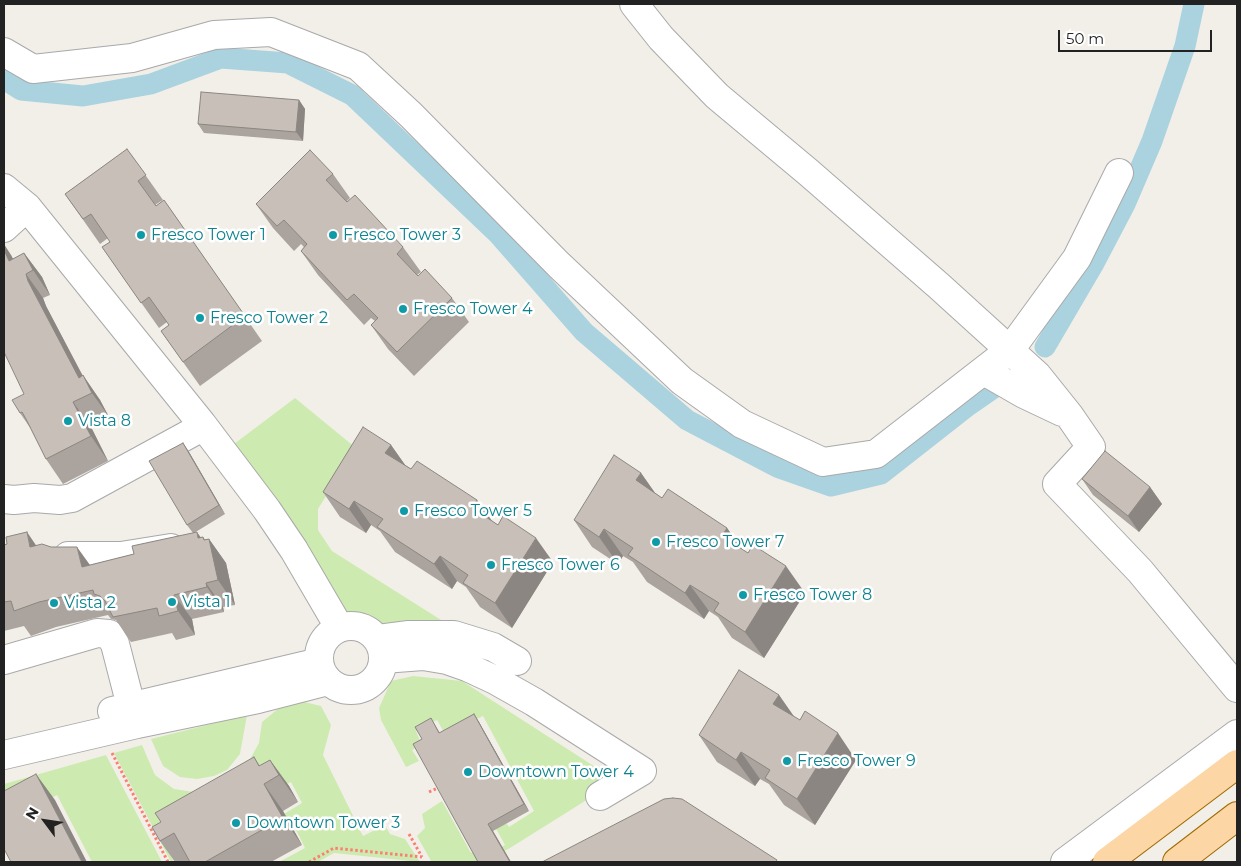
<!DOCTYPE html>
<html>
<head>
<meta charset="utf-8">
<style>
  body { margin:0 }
  #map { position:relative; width:1241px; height:866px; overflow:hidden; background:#f2efe9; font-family:Montserrat,sans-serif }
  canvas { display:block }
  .frame { position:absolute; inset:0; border:5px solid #222; pointer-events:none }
  .north { position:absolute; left:20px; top:796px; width:50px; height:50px; -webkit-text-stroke:4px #fff; paint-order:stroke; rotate:301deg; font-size:14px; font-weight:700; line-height:20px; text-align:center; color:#222 }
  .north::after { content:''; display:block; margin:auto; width:18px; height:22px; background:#222; clip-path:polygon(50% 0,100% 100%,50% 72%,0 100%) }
  .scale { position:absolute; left:1058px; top:30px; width:154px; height:22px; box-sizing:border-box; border:2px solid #222; border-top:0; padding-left:6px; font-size:15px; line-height:18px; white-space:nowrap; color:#222; -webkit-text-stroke:4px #fff; paint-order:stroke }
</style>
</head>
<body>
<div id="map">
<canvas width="1241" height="866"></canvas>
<div class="frame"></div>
<div class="north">N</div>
<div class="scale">50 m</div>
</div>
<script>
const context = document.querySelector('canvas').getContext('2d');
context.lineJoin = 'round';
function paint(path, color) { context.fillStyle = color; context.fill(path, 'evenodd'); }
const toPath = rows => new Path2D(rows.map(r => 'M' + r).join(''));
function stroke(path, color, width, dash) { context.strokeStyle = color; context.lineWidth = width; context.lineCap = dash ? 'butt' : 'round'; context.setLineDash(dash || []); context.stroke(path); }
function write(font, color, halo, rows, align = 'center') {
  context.font = font + ' Montserrat,sans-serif'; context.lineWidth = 5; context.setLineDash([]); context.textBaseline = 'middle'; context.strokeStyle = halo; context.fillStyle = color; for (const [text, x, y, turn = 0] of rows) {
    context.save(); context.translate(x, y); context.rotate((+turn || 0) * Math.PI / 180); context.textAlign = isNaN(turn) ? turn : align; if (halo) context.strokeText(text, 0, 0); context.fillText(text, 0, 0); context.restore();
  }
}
const grass = toPath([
  [295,398,356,448,318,509,318,530,332,551,449,625,383,631,357,614,341,615,234,444],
  [413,676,462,681,617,781,510,848,483,862,435,862,431,861,417,836,425,828,422,814,442,801,471,853,481,847,485,856,505,845,489,816,498,811,509,827,534,811,483,716,456,730,454,750,437,720,416,731,422,745,412,750,419,761,406,767,381,720,379,708,391,681],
  [296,700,321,706,331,725,323,755,363,836,385,825,390,834,405,839,420,862,334,853,318,862,279,862,305,848,292,822,279,830,274,820,302,803,291,782,279,788,249,761,259,743,262,722,279,708],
  [247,715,240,754,227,770,214,776,197,779,180,777,163,766,151,739],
  [142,745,155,775,174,789,194,792,169,853,174,862,171,862,114,753],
  [106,755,162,862,92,862,57,795,29,810,4,820,4,784]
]);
const canal = toPath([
  [4,79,21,90,83,96,151,84,221,58,288,63,352,95,499,235,584,332,687,420,777,467,831,486,881,474,969,405,995,387],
  [1045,347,1093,265,1125,204,1152,141,1185,46,1194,4]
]);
const path = toPath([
  [112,753,168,862],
  [429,792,438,788],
  [409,834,422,857],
  [309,862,334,848,422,857]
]);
const minor = toPath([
  [634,4,661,38,717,96,808,172,939,286,1037,375,1069,415,1091,447,1057,484,1140,571,1237,688],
  [4,52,33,69,132,58,214,35,271,32,358,66,411,115,559,265,682,381,742,424,823,462,876,454,1010,350,1077,258,1119,173],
  [4,188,27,207,202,424,267,510,294,550,339,627],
  [4,228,27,207],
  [984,371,1024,394,1062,412],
  [4,499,14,500,34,498,60,500,72,498,193,432,202,424],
  [68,556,121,556,171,548],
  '319 658a32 32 0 1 1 64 0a32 32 0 1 1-64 0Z',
  [378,639,409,635,454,635,493,647,517,661],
  [383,659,423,656,447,660,467,667,495,680,534,702,642,771,600,796],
  [4,660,97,633,109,634,115,644,131,706],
  [112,711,319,662],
  [4,755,137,724,258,699,328,681],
  [1065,862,1237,734]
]);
const major = toPath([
  [1107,862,1237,764],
  [1177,862,1237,816]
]);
const wall = toPath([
  [299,100,305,109,303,141,204,133,198,124],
  [127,149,163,200,155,205,156,206,164,200,262,341,200,386,161,331,169,325,167,322,159,328,102,247,110,242,108,238,100,244,65,194],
  [333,174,350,198,347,201,403,247,421,272,417,275,452,298,469,322,414,376,388,349,371,325,375,321,371,318,364,325,318,275,301,251,304,247,301,244,294,251,273,228,256,204],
  [24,253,42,277,50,295,43,298,46,306,83,376,100,400,109,417,91,427,108,461,63,484,46,459,31,429,20,413,24,394,11,255,13,259],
  [183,443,189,452,225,514,194,533,200,538,203,537,205,540,209,539,226,563,235,605,223,607,224,612,192,619,195,635,176,640,172,633,131,642,116,620,111,619,108,615,56,627,31,636,24,626,4,631,4,545,7,544,36,545,90,565,134,554,193,533,187,525],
  [391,445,405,465,411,469,477,500,492,521,553,562,512,628,480,607,466,587,457,581,452,589,395,552,380,531,371,525,366,533,340,517,323,492],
  [641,473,655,493,662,498,727,528,742,549,805,593,764,658,732,638,718,617,709,611,704,619,647,582,633,562,623,556,618,564,592,547,574,520],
  [1082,479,1150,487,1162,504,1139,532,1093,495],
  [779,695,793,716,856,760,815,825,784,805,769,784,760,779,755,786,717,762,699,735],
  [474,714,479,722,529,811,493,831,511,862,478,862,422,739,431,718,440,733],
  [254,757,260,766,270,760,289,786,298,802,283,811,302,845,271,862,190,862,190,861,188,862,175,862,160,841,161,822]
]);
const shadedWall = toPath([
  [299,100,305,109,303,141,296,132],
  [4,244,11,255,26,286,9,261,4,250],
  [24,253,42,277,50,295,33,270],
  [26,274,43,298,46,306,91,392,83,375,100,400,109,417,92,393,79,378,28,281],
  [73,402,91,427,108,461,91,436],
  [183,443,189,452,225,514,219,505],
  [391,445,408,469,385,453],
  [641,473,660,500,636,480],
  [1150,487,1162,504,1139,532,1128,516],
  [477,500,494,524,471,507],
  [354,501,371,525,366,533,349,509],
  [727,528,746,555,722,536],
  [604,529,623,556,618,564,599,537],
  [27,532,44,557,30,547],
  [197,532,213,555,203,537,211,548,209,539,226,563,235,605,218,580,198,538],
  [536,538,553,562,512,628,495,603],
  [77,547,95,572,82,567],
  [440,556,457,581,452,589,434,564],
  [786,566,805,593,764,658,745,632],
  [206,583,223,607,224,612,207,587],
  [690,585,709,611,704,619,685,593],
  [174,595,192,619,195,635,178,611],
  [779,695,798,722,773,704],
  [474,714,479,722,529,811,524,804],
  [838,733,856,760,815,825,797,799],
  [741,752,760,779,755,786,736,760],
  [270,760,289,786,298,802,279,775],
  [36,774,55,800,87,862,82,862],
  [264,784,283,811,302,845,283,818],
  [488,824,493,831,511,862,510,862]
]);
const building = toPath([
  [201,92,299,100,296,132,198,124,201,92],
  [127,149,146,175,138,181,156,206,164,200,245,316,183,362,161,331,169,325,149,297,141,303,102,247,110,242,91,214,83,219,65,194,127,149],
  [310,150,333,174,326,180,347,202,355,195,403,247,397,254,418,276,425,269,452,298,397,352,371,325,378,318,354,294,347,300,301,251,307,244,284,220,277,226,256,204,310,150],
  [4,250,9,261,24,253,33,270,26,274,28,281,79,378,83,375,92,393,73,402,91,436,46,459,26,419,22,412,20,413,12,400,24,394,4,352,4,250],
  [363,427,391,445,385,453,411,469,417,461,477,500,471,507,498,525,503,516,536,538,495,603,463,583,468,575,440,556,434,564,377,527,383,519,354,501,349,509,323,492,363,427],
  [183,443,219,505,187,525,149,461,183,443],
  [1105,451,1150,487,1128,516,1082,479,1105,451],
  [614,455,641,473,636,480,662,498,668,489,727,528,722,536,748,553,753,545,786,566,745,632,714,611,719,603,690,585,685,593,628,555,633,548,604,529,599,537,574,520,614,455],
  [27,532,30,547,42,544,51,547,77,547,82,567,134,554,132,546,197,532,198,538,203,537,204,540,209,539,218,580,206,583,207,587,174,595,178,611,159,616,157,608,113,617,105,601,100,596,94,594,93,590,39,602,14,611,11,601,4,602,4,545,7,544,6,537,27,532],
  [739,670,779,695,773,704,800,720,805,711,838,733,797,799,765,778,770,770,741,752,736,760,699,735,739,670],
  [474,714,524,804,488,824,510,862,478,862,413,744,422,739,415,727,431,718,439,733,474,714],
  [254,757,259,766,270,760,279,775,264,784,283,818,205,862,190,862,174,833,160,841,152,827,161,822,155,813,254,757],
  [36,774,82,862,11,862,4,849,4,791,36,774],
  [673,798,682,799,777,860,776,862,542,862,664,799,673,798]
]);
const markers = [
  [141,235,5,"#0f9aa8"],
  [333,235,5,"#0f9aa8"],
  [403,309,5,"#0f9aa8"],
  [200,318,5,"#0f9aa8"],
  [68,421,5,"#0f9aa8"],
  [404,511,5,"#0f9aa8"],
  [656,542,5,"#0f9aa8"],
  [491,565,5,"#0f9aa8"],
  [743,595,5,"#0f9aa8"],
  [172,602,5,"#0f9aa8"],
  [54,603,5,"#0f9aa8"],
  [787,761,5,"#0f9aa8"],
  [468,772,5,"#0f9aa8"],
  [236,823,5,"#0f9aa8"]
];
const cultureNames = [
  ["Fresco Tower 1",151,235],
  ["Fresco Tower 3",343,235],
  ["Fresco Tower 4",413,309],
  ["Fresco Tower 2",210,318],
  ["Vista 8",78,421],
  ["Fresco Tower 5",414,511],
  ["Fresco Tower 7",666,542],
  ["Fresco Tower 6",501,565],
  ["Fresco Tower 8",753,595],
  ["Vista 1",182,602],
  ["Vista 2",64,603],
  ["Fresco Tower 9",797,761],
  ["Downtown Tower 4",478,772],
  ["Downtown Tower 3",246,823]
];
paint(grass, '#cdebb0');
stroke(canal, '#aad3df', 21);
stroke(minor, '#a9a9a9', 30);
stroke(major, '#a06b00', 30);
stroke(path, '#fa8072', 3, [2.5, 2.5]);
stroke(minor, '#fff', 28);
stroke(major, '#fcd6a4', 28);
paint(wall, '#aba49e');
paint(shadedWall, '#8b8681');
paint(building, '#c7bfb8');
stroke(building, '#8b8681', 1);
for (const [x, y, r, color] of markers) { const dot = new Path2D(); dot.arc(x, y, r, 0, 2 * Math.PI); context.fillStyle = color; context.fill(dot); stroke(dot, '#fff', 2); }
write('16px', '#0d838f', '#fff', cultureNames, 'left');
</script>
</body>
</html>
